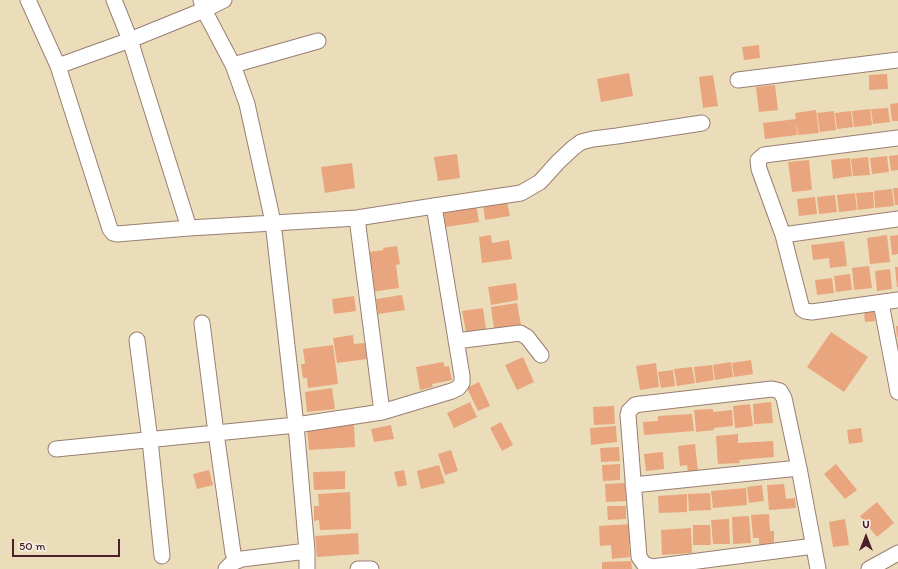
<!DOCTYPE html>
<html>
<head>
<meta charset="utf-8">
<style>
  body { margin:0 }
  #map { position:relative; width:898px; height:569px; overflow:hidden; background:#ebddba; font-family:Itim,sans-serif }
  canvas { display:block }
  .north { position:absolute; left:846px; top:517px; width:40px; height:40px; -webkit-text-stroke:3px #f7f3e8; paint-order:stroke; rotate:0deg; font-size:11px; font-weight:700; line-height:16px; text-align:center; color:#4a1f2b }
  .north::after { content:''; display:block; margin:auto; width:14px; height:18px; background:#4a1f2b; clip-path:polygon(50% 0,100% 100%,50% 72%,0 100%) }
  .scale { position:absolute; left:12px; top:539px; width:108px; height:18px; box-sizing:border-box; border:2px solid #4a1f2b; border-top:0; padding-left:5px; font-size:12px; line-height:14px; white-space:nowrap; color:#4a1f2b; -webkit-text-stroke:3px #f7f3e8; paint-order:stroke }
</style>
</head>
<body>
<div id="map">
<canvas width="898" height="569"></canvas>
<div class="north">U</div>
<div class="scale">50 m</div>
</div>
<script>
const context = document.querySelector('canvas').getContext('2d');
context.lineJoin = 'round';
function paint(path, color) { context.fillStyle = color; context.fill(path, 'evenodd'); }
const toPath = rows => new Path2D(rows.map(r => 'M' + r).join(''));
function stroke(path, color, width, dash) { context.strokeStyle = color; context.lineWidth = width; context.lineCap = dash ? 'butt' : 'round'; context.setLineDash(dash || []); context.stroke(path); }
const building = toPath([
  [759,45,760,58,744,60,742,47],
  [629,73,633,96,601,102,597,79],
  [887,74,888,89,869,90,869,75],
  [713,75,718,106,703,108,699,77],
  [775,85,778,110,759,112,756,87],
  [898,103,898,121,892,121,890,104],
  [888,108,890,122,873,124,871,109],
  [870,109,872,125,854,127,852,111],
  [816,110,819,133,798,135,795,113],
  [834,111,836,130,820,132,817,113],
  [851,111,853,127,837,129,835,113],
  [796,119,797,135,765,139,763,123],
  [457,154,460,178,438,181,434,157],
  [898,155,898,170,891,171,889,156],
  [887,156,889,172,872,174,870,158],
  [868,157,870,175,853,176,851,159],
  [850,158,852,176,833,179,831,160],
  [809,160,812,190,792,192,788,162],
  [352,163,355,188,325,193,321,167],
  [893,188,898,188,898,205,895,205],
  [892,189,894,206,875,208,874,191],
  [873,192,874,208,858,210,856,193],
  [855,193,857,210,839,212,837,195],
  [835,195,837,212,819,214,817,197],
  [815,197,817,214,799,216,797,199],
  [507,202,510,216,485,220,483,205],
  [476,204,479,222,446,227,443,209],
  [491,235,492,243,509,240,512,259,482,263,479,237],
  [887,235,890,262,870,264,867,238],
  [898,235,898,254,892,255,890,236],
  [844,241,847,266,830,268,829,258,813,260,811,245],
  [397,246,400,264,396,265,399,288,371,292,369,276,373,275,372,268,370,269,368,261,371,261,369,252,384,250,383,248],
  [869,266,872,288,854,290,852,268],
  [895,267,898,267,898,287,897,287],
  [890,269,892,289,877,291,875,271],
  [850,274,852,290,836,292,834,276],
  [832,278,834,293,817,295,815,280],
  [516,283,518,300,491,305,488,287],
  [402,295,405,310,378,314,376,299],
  [354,296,356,311,334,314,332,299],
  [517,303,521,325,494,329,491,307],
  [483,308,486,329,466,332,462,311],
  [874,310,875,321,865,322,864,311],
  [896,326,898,326,898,337,897,337],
  [831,332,868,357,844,392,807,367],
  [353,335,354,344,365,343,367,359,337,363,333,338],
  [333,345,338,384,308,388,307,378,303,378,301,364,305,364,303,349],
  [523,357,534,382,517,390,505,365],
  [751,360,753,374,734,377,732,363],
  [443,362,445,367,449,366,452,380,432,384,433,387,420,390,416,367],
  [731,362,733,377,715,380,713,365],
  [656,363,659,387,640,390,636,366],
  [712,365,714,380,696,383,694,367],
  [692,367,695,383,677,386,674,369],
  [673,370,675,386,661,388,658,372],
  [479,382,490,406,478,411,467,388],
  [332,388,335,409,307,412,305,392],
  [470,402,477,417,454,428,447,413],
  [771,402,773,423,754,424,753,404],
  [750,404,753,426,735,428,733,406],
  [614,406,615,424,594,425,593,407],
  [713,409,713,412,732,410,733,426,714,428,714,430,696,432,694,410],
  [692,414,694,431,644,435,643,422,658,421,658,416],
  [501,422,513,445,502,451,490,428],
  [354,424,355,447,309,450,307,427],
  [391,425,394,439,374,442,371,429],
  [616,426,617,442,591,445,590,428],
  [861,428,863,442,849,444,847,430],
  [738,434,738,443,773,441,774,457,739,460,740,463,718,464,716,436],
  [695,444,698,471,688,472,687,465,680,466,678,446],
  [619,447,620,461,601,462,600,448],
  [451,450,458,471,445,475,438,454],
  [663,452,664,469,646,471,644,454],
  [620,464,620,480,603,481,602,465],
  [836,464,857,490,845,499,824,474],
  [439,465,445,483,421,489,417,471],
  [209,470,213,485,197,489,193,474],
  [404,470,407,485,398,487,394,472],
  [345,471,345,489,314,490,313,472],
  [625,483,626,501,606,502,605,484],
  [784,484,786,499,795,498,796,508,769,510,767,485],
  [762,485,764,501,749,503,747,487],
  [746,488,747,505,713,508,711,491],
  [350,492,351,529,320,530,319,520,314,521,314,506,319,506,318,494],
  [710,493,711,510,689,511,688,494],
  [687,494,687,512,659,513,658,496],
  [877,502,894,523,877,537,860,516],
  [607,506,626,506,626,519,608,520],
  [769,514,770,531,774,531,774,544,759,545,759,538,753,538,751,515],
  [749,516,751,543,733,544,732,517],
  [729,519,730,544,713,544,711,520],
  [845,519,849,545,833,547,829,522],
  [631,524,633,543,629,544,630,557,612,559,611,545,600,546,599,526],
  [693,525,710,525,711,545,693,545],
  [691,528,692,553,662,555,661,530],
  [358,533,359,554,317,557,315,536],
  [631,561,632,569,602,569,602,562]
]);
const minor = toPath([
  [28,0,58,66,130,40,204,10,224,0],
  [201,0,204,10,233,65,247,104,273,222,296,425,307,551,307,569],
  [233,65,318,41],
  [58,66,110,229,113,233,117,234,189,228],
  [738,80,898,60],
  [898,138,764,155,758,160,759,169,783,235,802,309,805,311,812,312,898,300],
  [434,206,521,193,540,182,558,162,573,148,581,142,593,139,617,136,702,123],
  [357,218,382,412],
  [783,235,898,219],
  [881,303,898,392],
  [202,323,216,433,233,553],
  [137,340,150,440,162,556],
  [456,341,520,333,527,337,541,355],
  [56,449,296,425,382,412,452,391,458,388,462,383,462,376,434,206,357,218,189,228,130,40,114,0],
  [633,485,799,468],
  [814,546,652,567,644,564,639,557,628,415,629,411,635,405,641,404,772,389,780,391,784,398,799,468,818,569],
  [226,569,232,563,242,559,307,551],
  [358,569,371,569],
  [869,569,898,553]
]);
paint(building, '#e9a57d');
stroke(minor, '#9a7e72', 17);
stroke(minor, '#fff', 15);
</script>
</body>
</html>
